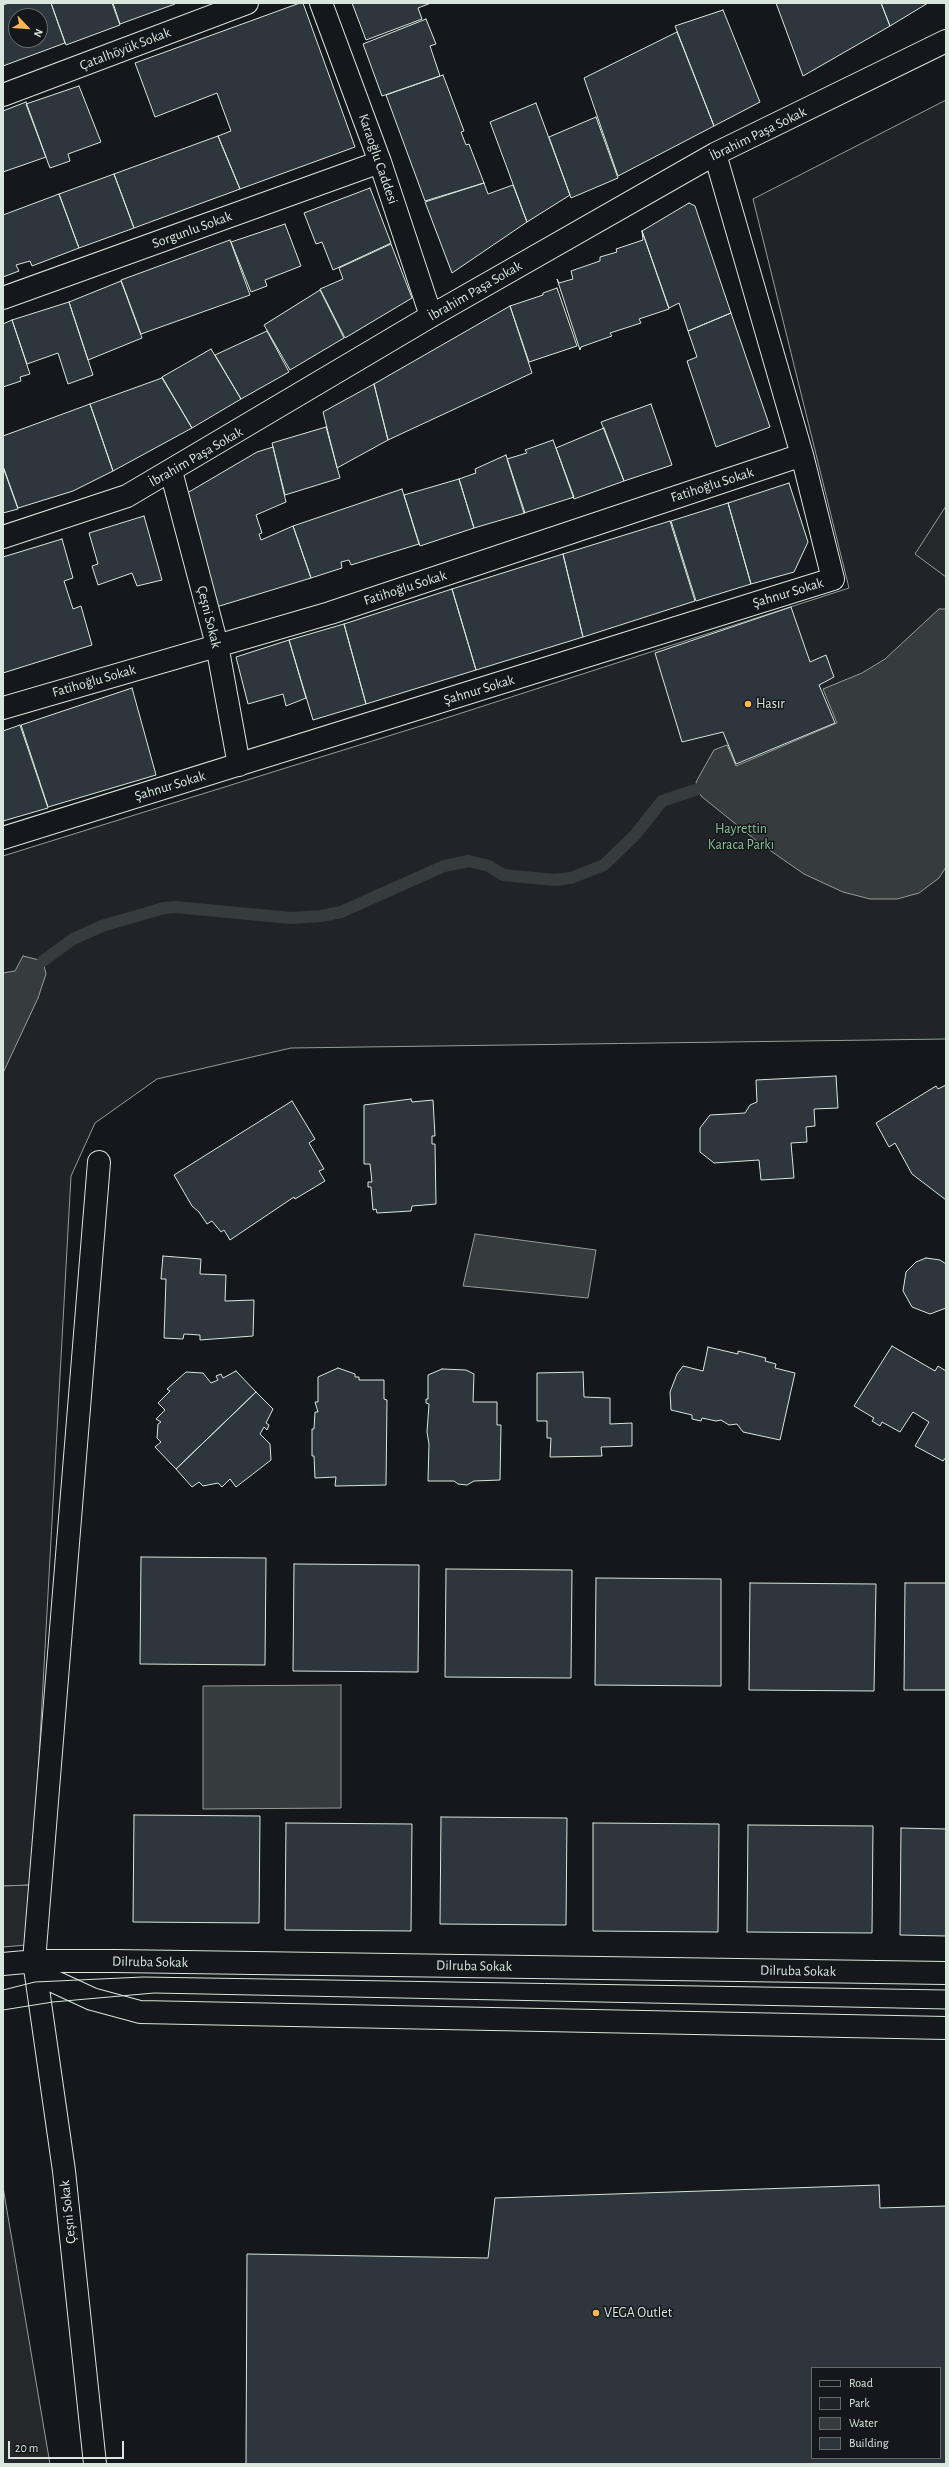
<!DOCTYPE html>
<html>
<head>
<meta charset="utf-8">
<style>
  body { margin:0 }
  #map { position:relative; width:949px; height:2467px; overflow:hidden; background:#14181c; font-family:"Alegreya Sans",sans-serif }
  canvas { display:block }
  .frame { position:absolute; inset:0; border:4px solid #d8e6dc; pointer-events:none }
  .legend { position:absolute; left:811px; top:2367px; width:130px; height:92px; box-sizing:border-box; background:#14181c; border:1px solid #626a69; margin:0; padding:5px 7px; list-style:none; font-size:12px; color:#d8e6dc }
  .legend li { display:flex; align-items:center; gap:8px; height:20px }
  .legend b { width:20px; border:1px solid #626a69 }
  .north { position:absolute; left:8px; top:8px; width:40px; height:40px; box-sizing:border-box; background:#14181c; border:1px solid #626a69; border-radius:50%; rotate:115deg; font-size:11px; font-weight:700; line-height:16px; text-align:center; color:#d8e6dc }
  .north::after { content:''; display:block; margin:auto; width:14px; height:18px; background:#ffb74d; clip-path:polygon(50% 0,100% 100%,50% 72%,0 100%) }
  .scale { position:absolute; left:8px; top:2441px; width:116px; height:18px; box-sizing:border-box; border:2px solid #d8e6dc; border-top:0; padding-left:5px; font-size:12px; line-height:14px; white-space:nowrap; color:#d8e6dc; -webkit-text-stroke:3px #14181c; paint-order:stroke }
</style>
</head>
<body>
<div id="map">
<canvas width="949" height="2467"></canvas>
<div class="frame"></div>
<ul class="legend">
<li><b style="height:5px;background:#14181c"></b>Road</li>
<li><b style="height:11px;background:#202428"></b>Park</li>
<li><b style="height:11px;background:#363b3e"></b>Water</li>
<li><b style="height:11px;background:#2c363c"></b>Building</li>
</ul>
<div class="north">N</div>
<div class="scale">20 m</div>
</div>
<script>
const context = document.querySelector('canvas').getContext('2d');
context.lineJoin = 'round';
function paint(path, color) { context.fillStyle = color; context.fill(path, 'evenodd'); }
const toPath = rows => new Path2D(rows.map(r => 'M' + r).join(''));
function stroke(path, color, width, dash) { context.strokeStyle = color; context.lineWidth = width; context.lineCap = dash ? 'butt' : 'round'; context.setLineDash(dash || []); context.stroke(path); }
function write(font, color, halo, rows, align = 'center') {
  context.font = font + ' "Alegreya Sans",sans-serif'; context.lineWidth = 3; context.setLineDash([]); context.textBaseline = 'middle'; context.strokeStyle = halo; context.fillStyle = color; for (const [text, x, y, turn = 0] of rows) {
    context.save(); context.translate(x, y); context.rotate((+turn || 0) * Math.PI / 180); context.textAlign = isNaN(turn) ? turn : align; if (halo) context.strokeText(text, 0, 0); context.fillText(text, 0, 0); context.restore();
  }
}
const green = toPath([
  [946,100,946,1039,291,1048,157,1079,95,1123,71,1176,32,1885,3,1886,3,856,443,719,849,588,753,199,946,100]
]);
const parking = toPath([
  [946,506,946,577,915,554,946,506],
  [32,1885,26,1945,3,1947,3,1886,32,1885],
  [3,2187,50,2464,3,2464,3,2187]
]);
const water = toPath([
  [939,609,946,609,946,867,939,878,919,893,897,899,870,899,843,892,804,874,758,842,701,796,696,782,714,750,727,745,736,766,837,723,823,689,862,673,885,659,939,609],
  [23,956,43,961,46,974,38,998,3,1073,3,973,15,971,23,956],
  [475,1234,596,1250,588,1298,463,1286,475,1234],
  [341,1685,341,1808,203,1809,203,1686,341,1685]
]);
const stream = toPath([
  [43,961,73,939,102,926,164,908,175,907,291,918,321,916,341,912,444,866,469,861,489,866,503,875,555,880,571,878,604,865,635,835,662,801,698,789]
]);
const building = toPath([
  [9,3,51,3,65,43,3,66,3,5,9,3],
  [16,16,40,16,40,40,16,40,16,16],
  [51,3,112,3,120,25,66,45,51,3],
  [113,3,175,3,175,4,120,24,113,3],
  [300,3,303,3,355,147,240,189,218,136,231,131,217,93,155,117,135,63,300,3],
  [352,3,431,3,418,8,422,19,366,40,352,3],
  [776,3,881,3,890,26,803,76,776,3],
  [881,3,928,3,890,26,881,3],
  [723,10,760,102,714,126,675,26,723,10],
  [426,19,436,44,430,46,440,76,382,96,363,44,426,19],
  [677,32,714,126,618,176,584,78,677,32],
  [443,75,464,131,461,132,466,145,469,144,484,183,425,201,386,95,443,75],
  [79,86,101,142,68,154,70,161,50,168,26,104,79,86],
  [26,102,46,157,3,172,3,111,26,102],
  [536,103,570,195,527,222,490,122,536,103],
  [596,117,618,178,571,198,549,137,596,117],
  [218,136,240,189,134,228,114,174,218,136],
  [114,174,134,228,79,248,59,194,114,174],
  [484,183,488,194,513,185,527,222,452,273,425,202,484,183],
  [370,188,391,243,333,270,322,242,316,244,304,213,370,188],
  [59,194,79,248,32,266,30,261,16,265,19,271,3,277,3,215,59,194],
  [689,203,695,206,731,313,688,331,679,303,669,308,642,231,689,203],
  [285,224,301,266,265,280,267,286,251,292,231,242,285,224],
  [642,231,669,309,639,319,641,323,610,333,612,336,581,347,580,350,557,279,559,283,573,279,571,271,600,261,600,257,617,252,616,249,643,240,642,231],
  [230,240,250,295,141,334,121,280,230,240],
  [391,244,412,298,345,338,320,289,343,279,339,268,391,244],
  [121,281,142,338,88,360,69,302,121,281],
  [557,288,577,346,529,362,510,306,543,295,543,293,557,288],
  [320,290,344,338,290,370,264,325,320,290],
  [69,302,93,375,68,384,58,353,27,364,12,320,69,302],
  [510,306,532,373,388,440,374,384,510,306],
  [731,313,770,427,716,447,687,361,697,357,688,331,731,313],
  [12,320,30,374,20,377,21,381,3,387,3,324,12,320],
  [267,331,289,372,241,399,215,355,267,331],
  [211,349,241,399,192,428,162,377,211,349],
  [162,378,192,428,113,471,90,404,162,378],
  [374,384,388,440,337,468,323,412,374,384],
  [90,404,113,471,73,491,18,508,3,466,3,436,90,404],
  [651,404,672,465,624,481,601,422,651,404],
  [326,427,340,478,285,495,272,443,326,427],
  [604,428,624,481,574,499,556,448,604,428],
  [553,440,574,497,524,513,507,459,527,453,525,450,553,440],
  [273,447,286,502,256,515,262,533,259,534,261,540,293,526,311,578,213,608,182,496,257,452,273,447],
  [506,455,525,513,474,528,459,479,476,473,475,469,506,455],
  [3,467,18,509,3,513,3,467],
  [459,479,474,528,420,546,404,495,459,479],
  [789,483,808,542,794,572,751,584,728,503,789,483],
  [402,489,419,544,351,565,349,560,341,562,342,568,311,578,293,526,402,489],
  [728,503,751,584,696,601,671,521,728,503],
  [144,516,162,580,137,586,132,573,98,585,92,566,98,564,89,533,144,516],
  [670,521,695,601,583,637,563,554,670,521],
  [62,539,73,578,64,581,73,609,81,606,92,645,3,673,3,557,62,539],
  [563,554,583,637,476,670,452,589,563,554],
  [452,589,476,670,366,704,344,624,452,589],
  [791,607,810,662,826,655,834,677,819,685,835,723,736,764,723,732,682,742,655,653,791,607],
  [344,624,366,704,313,720,289,640,344,624],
  [289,640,306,698,286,706,283,694,248,704,236,657,289,640],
  [132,688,156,775,48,807,21,725,132,688],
  [20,725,48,808,3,821,3,731,20,725],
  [836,1076,838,1108,814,1109,815,1126,806,1127,807,1142,791,1143,794,1178,761,1180,759,1160,714,1163,700,1152,700,1128,710,1115,745,1113,750,1105,757,1102,756,1080,836,1076],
  [946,1085,946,1200,912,1174,895,1143,889,1147,876,1123,936,1086,938,1089,946,1085],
  [411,1099,412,1102,433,1100,435,1136,432,1136,432,1144,435,1144,436,1204,412,1206,411,1211,377,1213,376,1209,373,1210,371,1187,368,1187,368,1182,372,1182,370,1164,364,1164,364,1105,411,1099],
  [292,1101,315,1139,309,1143,324,1169,319,1171,325,1181,295,1199,294,1197,230,1240,224,1230,221,1232,212,1221,207,1224,199,1212,192,1206,174,1175,292,1101],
  [163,1256,201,1259,200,1274,226,1275,225,1301,254,1300,253,1336,200,1340,200,1335,184,1334,183,1339,164,1338,166,1279,161,1279,163,1256],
  [926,1258,940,1260,946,1264,946,1308,930,1314,912,1307,903,1291,906,1272,916,1262,926,1258],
  [892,1346,935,1371,938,1366,946,1371,946,1457,943,1461,915,1446,929,1422,913,1412,900,1432,882,1422,880,1426,872,1421,874,1418,854,1406,892,1346],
  [708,1347,738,1354,738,1351,766,1358,765,1361,776,1364,775,1368,795,1373,780,1440,743,1432,737,1424,729,1425,721,1420,716,1421,702,1418,701,1421,692,1419,692,1415,671,1410,670,1392,677,1374,683,1366,703,1371,708,1347],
  [338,1368,355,1374,355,1377,359,1377,359,1380,384,1380,384,1399,387,1400,386,1485,335,1486,336,1477,315,1478,314,1456,312,1456,312,1429,314,1429,315,1412,318,1412,315,1402,318,1402,318,1377,338,1368],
  [442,1369,466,1370,474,1374,473,1402,497,1402,497,1425,501,1425,500,1480,474,1481,467,1485,458,1484,454,1481,428,1481,429,1444,427,1432,429,1404,426,1403,426,1399,428,1399,428,1375,442,1369],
  [236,1371,256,1392,176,1469,155,1447,161,1442,157,1438,158,1424,161,1422,156,1419,165,1410,158,1403,170,1391,167,1389,186,1372,203,1373,211,1383,218,1380,216,1376,221,1374,223,1378,236,1371],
  [583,1372,584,1397,610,1398,610,1424,632,1423,632,1446,601,1447,602,1456,550,1457,551,1438,547,1438,547,1421,537,1421,537,1373,583,1372],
  [256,1392,273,1409,266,1423,269,1425,267,1430,264,1427,260,1434,270,1444,271,1460,236,1487,230,1479,222,1487,218,1483,203,1486,199,1482,192,1487,176,1469,256,1392],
  [141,1557,266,1558,265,1665,140,1664,141,1557],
  [294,1564,419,1565,418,1672,293,1671,294,1564],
  [446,1569,572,1570,571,1678,445,1677,446,1569],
  [596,1578,721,1579,721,1686,595,1685,596,1578],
  [750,1583,876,1584,874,1691,749,1690,750,1583],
  [905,1583,946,1583,946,1690,904,1690,905,1583],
  [134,1815,260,1816,259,1923,133,1922,134,1815],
  [441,1817,567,1818,566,1925,440,1924,441,1817],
  [286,1823,412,1824,411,1931,285,1930,286,1823],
  [593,1823,719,1824,718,1932,593,1931,593,1823],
  [748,1825,873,1826,872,1933,747,1932,748,1825],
  [901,1828,946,1829,946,1936,900,1935,901,1828],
  [879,2185,880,2208,946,2206,946,2464,246,2464,247,2254,488,2258,495,2198,879,2185],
  [812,2368,940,2368,940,2458,812,2458,812,2368]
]);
const minor = toPath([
  [321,3,380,162,431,316],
  [3,95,247,3],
  [3,298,380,162],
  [171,471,217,645,239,765],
  [3,537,127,496,431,316,715,154,946,41],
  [3,708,330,613,802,455],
  [3,838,833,579,802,455,715,154],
  [36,1961,53,1981,92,1999,140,2012,946,2028],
  [3,1964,36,1961,115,1961,946,1973],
  [95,2464,64,2171,34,1961,99,1162]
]);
const tram = toPath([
  [3,1990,35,1982,143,1977,946,1990],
  [3,2010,53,2002,154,1993,946,2009]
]);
const markers = [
  [748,704,4,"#ffb74d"],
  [596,2313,4,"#ffb74d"]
];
const streetNames = [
  ["Çatalhöyük Sokak",125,49,-21],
  ["İbrahim Paşa Sokak",758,134,-26],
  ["Karaoğlu Caddesi",378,159,71],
  ["Sorgunlu Sokak",192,230,-20],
  ["İbrahim Paşa Sokak",475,291,-30],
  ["İbrahim Paşa Sokak",196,457,-30],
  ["Fatihoğlu Sokak",712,485,-18],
  ["Fatihoğlu Sokak",405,588,-18],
  ["Şahnur Sokak",788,593,-17],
  ["Çeşni Sokak",209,617,76],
  ["Fatihoğlu Sokak",94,681,-16],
  ["Şahnur Sokak",479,690,-17],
  ["Şahnur Sokak",170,786,-17],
  ["Dilruba Sokak",150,1962,1],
  ["Dilruba Sokak",474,1966,1],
  ["Dilruba Sokak",798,1971,1],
  ["Çeşni Sokak",68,2212,-96]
];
const poiNames = [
  ["Hasır",756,704],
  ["VEGA Outlet",604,2313]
];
const parkNames = [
  ["Hayrettin",741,829],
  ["Karaca Parkı",741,845]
];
paint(green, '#202428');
stroke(green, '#939e99', 1);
paint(parking, '#24282b');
stroke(parking, '#939e99', 1);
paint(water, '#363b3e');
stroke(water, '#939e99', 1);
stroke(stream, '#363b3e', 12);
paint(building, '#2c363c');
stroke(building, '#d8e6dc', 1);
stroke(minor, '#d8e6dc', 24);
stroke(minor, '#14181c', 22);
stroke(tram, '#d8e6dc', 1);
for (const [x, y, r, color] of markers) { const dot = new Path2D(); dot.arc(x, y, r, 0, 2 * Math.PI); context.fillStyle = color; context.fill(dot); stroke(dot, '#14181c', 1.5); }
write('14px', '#d8e6dc', '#14181c', streetNames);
write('14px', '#d8e6dc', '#14181c', poiNames, 'left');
write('14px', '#8ac095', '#14181c', parkNames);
</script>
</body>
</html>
